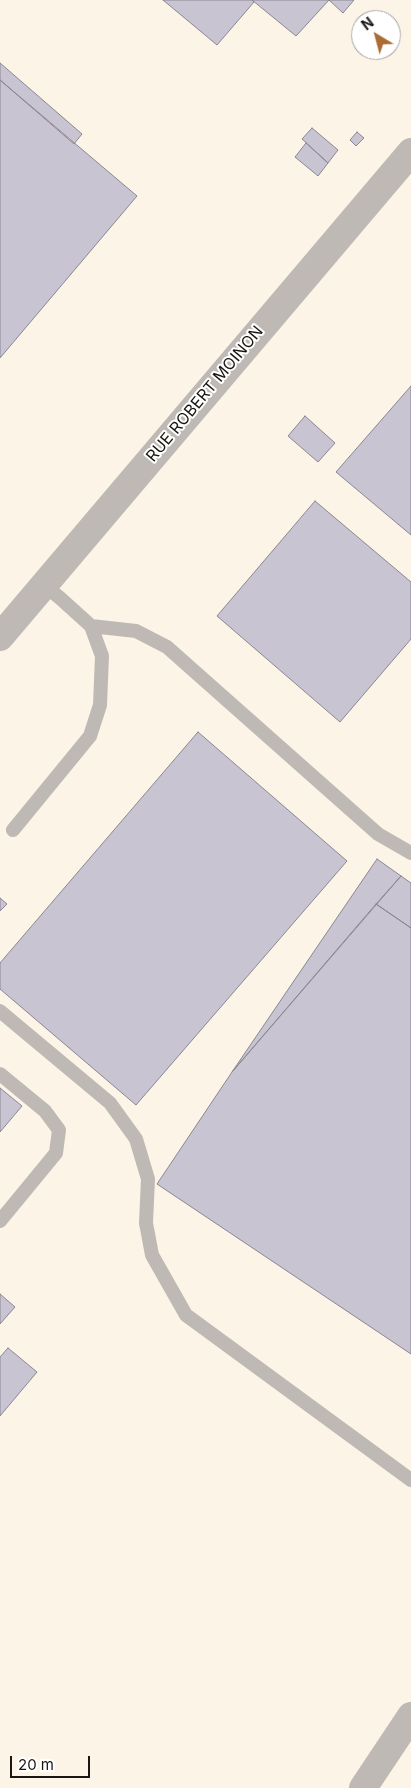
<!DOCTYPE html>
<html>
<head>
<meta charset="utf-8">
<style>
  body { margin:0 }
  #map { position:relative; width:411px; height:1788px; overflow:hidden; background:#fcf4e7; font-family:Inter,sans-serif }
  canvas { display:block }
  .north { position:absolute; left:351px; top:10px; width:50px; height:50px; box-sizing:border-box; background:#fff; border:1px solid #a3a2a0; border-radius:50%; rotate:323deg; font-size:14px; font-weight:700; line-height:20px; text-align:center; color:#191612 }
  .north::after { content:''; display:block; margin:auto; width:18px; height:22px; background:#ac6c35; clip-path:polygon(50% 0,100% 100%,50% 72%,0 100%) }
  .scale { position:absolute; left:10px; top:1756px; width:80px; height:22px; box-sizing:border-box; border:2px solid #191612; border-top:0; padding-left:6px; font-size:15px; line-height:18px; white-space:nowrap; color:#191612; -webkit-text-stroke:4px #fff; paint-order:stroke }
</style>
</head>
<body>
<div id="map">
<canvas width="411" height="1788"></canvas>
<div class="north">N</div>
<div class="scale">20 m</div>
</div>
<script>
const context = document.querySelector('canvas').getContext('2d');
context.lineJoin = 'round';
function paint(path, color) { context.fillStyle = color; context.fill(path, 'evenodd'); }
const toPath = rows => new Path2D(rows.map(r => 'M' + r).join(''));
function stroke(path, color, width, dash) { context.strokeStyle = color; context.lineWidth = width; context.lineCap = dash ? 'butt' : 'round'; context.setLineDash(dash || []); context.stroke(path); }
function write(font, color, halo, rows, align = 'center') {
  context.font = font + ' Inter,sans-serif'; context.lineWidth = 4; context.setLineDash([]); context.textBaseline = 'middle'; context.strokeStyle = halo; context.fillStyle = color; for (const [text, x, y, turn = 0] of rows) {
    context.save(); context.translate(x, y); context.rotate((+turn || 0) * Math.PI / 180); context.textAlign = isNaN(turn) ? turn : align; if (halo) context.strokeText(text, 0, 0); context.fillText(text, 0, 0); context.restore();
  }
}
const building = toPath([
  [163,0,252,0,254,2,217,45,163,0],
  [252,0,329,0,296,36,252,0],
  [329,0,354,0,343,13,329,0],
  [0,63,82,134,74,144,0,80,0,63],
  [0,80,137,196,0,358,0,80],
  [312,128,338,150,328,163,302,139,312,128],
  [357,132,364,138,356,146,350,140,357,132],
  [306,143,328,163,318,176,295,157,306,143],
  [411,386,411,535,336,472,411,386],
  [305,416,335,443,318,462,288,436,305,416],
  [315,501,411,582,411,639,340,722,217,616,315,501],
  [198,732,347,861,136,1105,0,989,0,963,198,732],
  [377,859,401,876,232,1072,285,994,377,859],
  [401,876,411,883,411,928,376,904,401,876],
  [0,898,7,904,0,911,0,898],
  [376,904,411,928,411,1354,157,1184,232,1072,376,904],
  [0,1088,22,1106,0,1132,0,1088],
  [0,1294,15,1307,0,1324,0,1294],
  [8,1348,37,1372,0,1416,0,1357,8,1348]
]);
const service = toPath([
  [91,626,136,631,167,647,378,834,411,853],
  [13,830,90,736,100,705,102,656,91,626,60,598,44,585],
  [0,1011,110,1103,136,1139,148,1179,146,1223,152,1255,186,1315,411,1480],
  [0,1074,45,1111,59,1130,56,1153,0,1221]
]);
const minor = toPath([
  [0,637,411,152],
  [363,1788,411,1716]
]);
const streetNames = [
  ["RUE ROBERT MOINON",205,394,-50]
];
paint(building, '#c8c4d1');
stroke(building, '#8a8693', 1);
stroke(service, '#beb9b4', 14);
stroke(minor, '#beb9b4', 28);
write('16px', '#191612', '#fff', streetNames);
</script>
</body>
</html>
